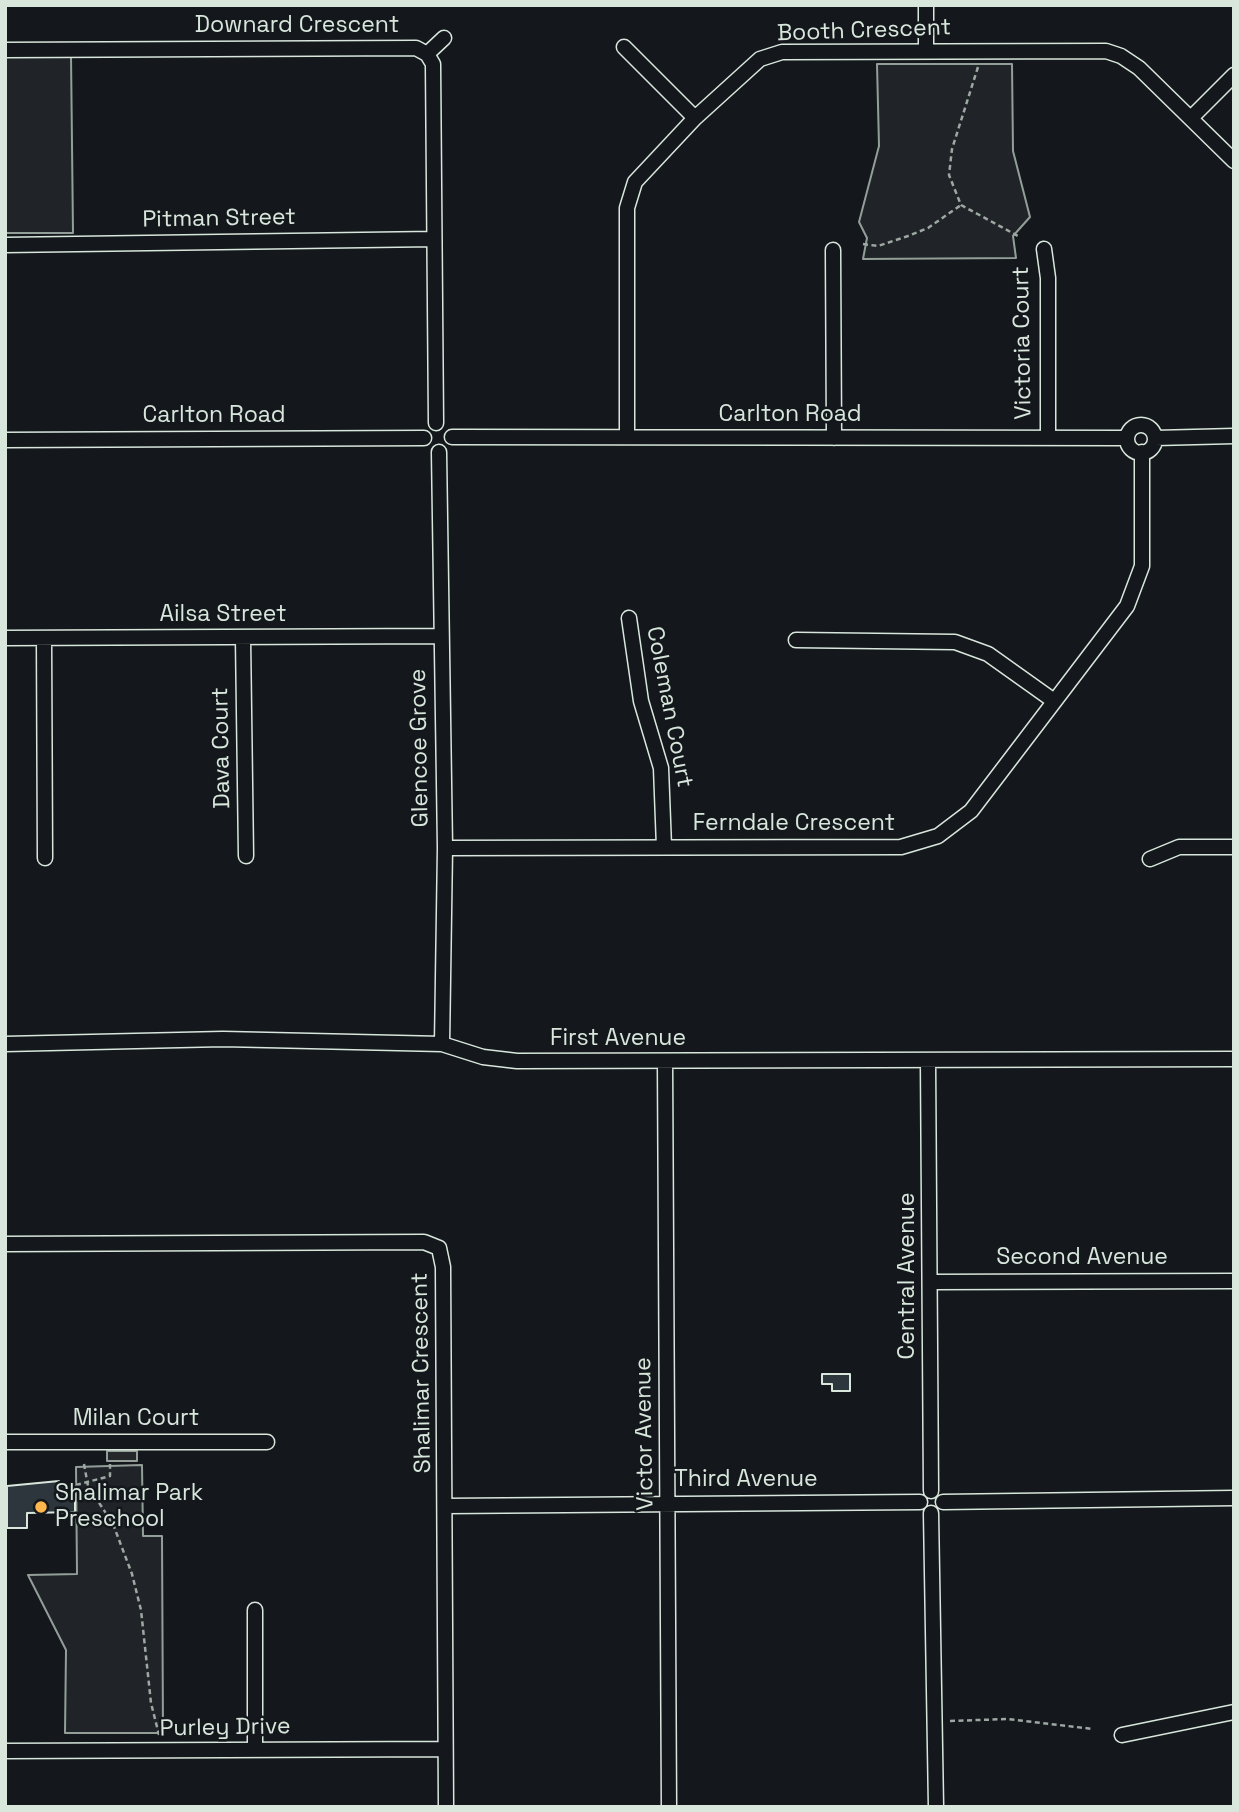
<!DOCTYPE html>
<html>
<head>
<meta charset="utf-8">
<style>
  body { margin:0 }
  #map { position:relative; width:1239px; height:1812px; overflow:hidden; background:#14181c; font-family:"Space Grotesk",sans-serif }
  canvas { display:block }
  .frame { position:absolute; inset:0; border:7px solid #d8e6dc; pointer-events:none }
</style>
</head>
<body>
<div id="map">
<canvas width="1239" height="1812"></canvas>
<div class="frame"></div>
</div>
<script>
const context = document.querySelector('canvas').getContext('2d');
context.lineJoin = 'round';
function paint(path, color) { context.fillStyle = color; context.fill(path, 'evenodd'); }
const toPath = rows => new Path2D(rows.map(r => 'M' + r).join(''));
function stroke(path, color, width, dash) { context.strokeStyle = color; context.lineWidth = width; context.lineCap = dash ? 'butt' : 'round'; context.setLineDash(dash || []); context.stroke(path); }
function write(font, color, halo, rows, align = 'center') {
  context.font = font + ' "Space Grotesk",sans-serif'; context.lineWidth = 5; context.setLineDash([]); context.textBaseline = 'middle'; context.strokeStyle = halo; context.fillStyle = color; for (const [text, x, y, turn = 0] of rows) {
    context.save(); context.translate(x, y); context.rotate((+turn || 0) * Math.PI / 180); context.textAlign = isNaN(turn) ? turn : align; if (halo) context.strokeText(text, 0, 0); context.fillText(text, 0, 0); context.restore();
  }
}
const green = toPath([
  [71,55,73,233,5,233,5,56,71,55],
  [877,64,1012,64,1013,151,1030,217,1013,236,1016,258,863,259,867,238,859,222,879,146,877,64],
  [142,1465,143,1536,162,1536,163,1733,65,1733,66,1650,28,1575,77,1574,76,1467,142,1465]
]);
const parking = toPath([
  [107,1451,137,1451,137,1461,107,1461,107,1451]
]);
const building = toPath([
  [822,1374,850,1374,850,1391,832,1391,832,1384,822,1384,822,1374],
  [59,1481,60,1486,75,1486,75,1512,27,1513,27,1528,7,1528,7,1486,59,1481]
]);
const path = toPath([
  [978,67,952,149,949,175,961,205,1018,236],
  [863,244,878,246,908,236,928,228,961,205],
  [84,1464,88,1486,113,1524,132,1574,141,1610,151,1703,159,1735],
  [76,1485,110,1476,110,1464],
  [950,1721,1008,1719,1093,1729]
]);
const street = toPath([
  [926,5,926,51],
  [624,47,695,118],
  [5,50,416,48,427,54,433,64,436,423],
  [427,54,444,38],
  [1192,117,1234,75],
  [5,245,434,239],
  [1044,249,1048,278,1048,436],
  [833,250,834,438],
  '1127 439a14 14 0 1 1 28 0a14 14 0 1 1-28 0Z',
  [452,437,1127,438],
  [627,437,627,208,635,182,695,118,760,59,782,52,1106,51,1121,56,1139,68,1234,161],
  [1155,438,1234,436],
  [5,440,424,438],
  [439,452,445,848,442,1044],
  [629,618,641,701,661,768,664,847],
  [5,638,441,636],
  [44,638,45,858],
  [243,638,246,856],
  [796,640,955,642,988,654,1054,701],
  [445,848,901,847,938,836,971,811,1127,606,1142,566,1142,452],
  [1150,859,1179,847,1234,847],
  [5,1044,223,1039,442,1044,483,1057,517,1061,1234,1059],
  [928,1061,931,1491],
  [665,1062,669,1807],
  [5,1244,424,1242,439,1248,443,1267,446,1807],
  [931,1282,1234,1281],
  [5,1442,267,1442],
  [943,1502,1234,1498],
  [446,1506,920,1502],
  [931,1513,936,1807],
  [255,1610,255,1749],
  [1122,1735,1234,1712],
  [5,1751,445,1749]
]);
const markers = [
  [41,1507,7,"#ffb74d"]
];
const streetNames = [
  ["Downard Crescent",297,26],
  ["Booth Crescent",864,31,-2],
  ["Pitman Street",219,219,-1],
  ["Victoria Court",1023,343,-91],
  ["Carlton Road",790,415],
  ["Carlton Road",214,416],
  ["Ailsa Street",223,615],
  ["Coleman Court",669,707,79],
  ["Dava Court",222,748,-91],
  ["Glencoe Grove",420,748,-91],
  ["Ferndale Crescent",794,824],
  ["First Avenue",618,1039],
  ["Second Avenue",1082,1258],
  ["Central Avenue",908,1276,-90],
  ["Shalimar Crescent",422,1373,-91],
  ["Milan Court",136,1419],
  ["Victor Avenue",645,1434,-91],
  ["Third Avenue",746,1480],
  ["Purley Drive",225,1728,-1]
];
const poiNames = [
  ["Shalimar Park",55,1494],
  ["Preschool",55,1520]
];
paint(green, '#202428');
stroke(green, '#939e99', 2);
paint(parking, '#24282b');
stroke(parking, '#939e99', 2);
paint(building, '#2c363c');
stroke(building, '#d8e6dc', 2);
stroke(street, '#d8e6dc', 17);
stroke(path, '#9da8a2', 2.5, [5, 3.5]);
stroke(street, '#14181c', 14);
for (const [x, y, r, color] of markers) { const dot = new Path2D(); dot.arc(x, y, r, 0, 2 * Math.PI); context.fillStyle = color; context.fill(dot); stroke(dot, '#14181c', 2.5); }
write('23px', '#d8e6dc', '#14181c', streetNames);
write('23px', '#d8e6dc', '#14181c', poiNames, 'left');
</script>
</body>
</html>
